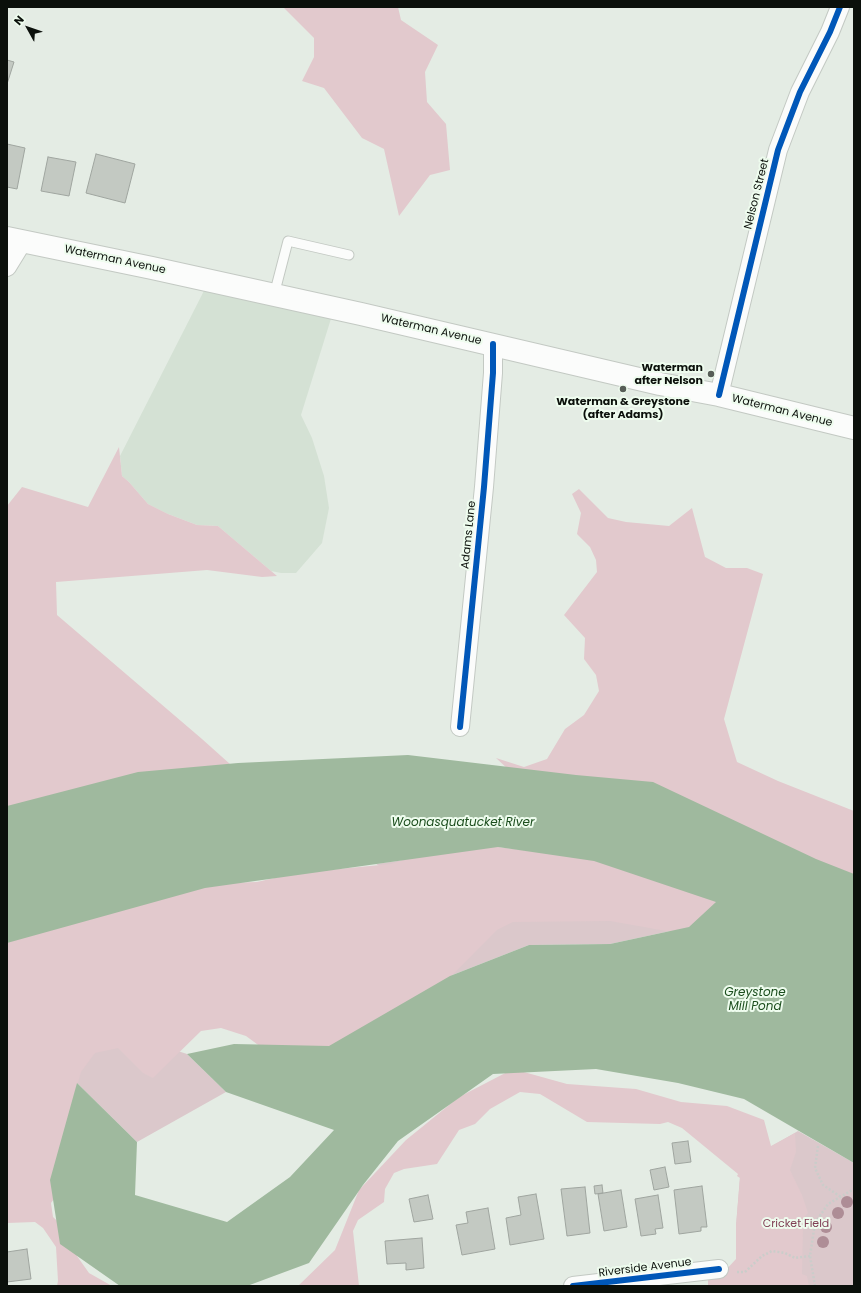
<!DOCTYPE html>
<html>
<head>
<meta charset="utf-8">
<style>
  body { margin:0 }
  #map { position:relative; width:861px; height:1293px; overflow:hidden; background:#e4ece4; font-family:Poppins,sans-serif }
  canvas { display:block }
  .frame { position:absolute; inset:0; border:8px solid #0b100b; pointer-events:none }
  .north { position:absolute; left:8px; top:8px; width:40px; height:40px; -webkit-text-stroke:3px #eefcee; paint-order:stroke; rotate:310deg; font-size:11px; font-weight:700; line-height:16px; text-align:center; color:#0b100b }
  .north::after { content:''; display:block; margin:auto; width:14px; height:18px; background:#0b100b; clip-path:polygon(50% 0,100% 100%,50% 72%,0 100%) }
</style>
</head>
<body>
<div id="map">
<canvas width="861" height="1293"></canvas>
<div class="frame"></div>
<div class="north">N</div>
</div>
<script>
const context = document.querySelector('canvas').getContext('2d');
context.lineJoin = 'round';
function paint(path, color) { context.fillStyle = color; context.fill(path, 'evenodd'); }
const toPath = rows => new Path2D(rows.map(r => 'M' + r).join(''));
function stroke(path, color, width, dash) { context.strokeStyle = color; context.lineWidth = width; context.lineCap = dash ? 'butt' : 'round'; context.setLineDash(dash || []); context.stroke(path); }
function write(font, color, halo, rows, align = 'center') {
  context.font = font + ' Poppins,sans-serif'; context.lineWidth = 4; context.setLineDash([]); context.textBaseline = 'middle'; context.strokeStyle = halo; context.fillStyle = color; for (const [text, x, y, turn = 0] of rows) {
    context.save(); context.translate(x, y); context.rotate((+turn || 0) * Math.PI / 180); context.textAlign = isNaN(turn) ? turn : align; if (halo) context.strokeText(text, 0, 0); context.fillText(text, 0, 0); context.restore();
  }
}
const built = toPath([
  [211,277,334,309,301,415,312,438,324,476,329,508,322,543,296,573,281,573,271,571,218,526,197,525,168,514,148,504,129,482,122,476,120,456]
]);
const green = toPath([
  [498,847,689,927,610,944,529,945,450,976,409,883,376,864],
  [37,1005,187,1054,226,1092,137,1142,77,1083,7,1006],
  [798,1131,854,1163,854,1286,738,1286,736,1279,736,1226,741,1164]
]);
const forest = toPath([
  [283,7,398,7,401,20,438,45,425,72,427,102,446,124,450,170,430,175,399,216,384,149,362,138,324,88,302,81,314,57,314,38],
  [119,447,122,476,129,482,148,504,168,514,197,525,218,526,277,576,262,577,207,570,56,582,57,615,202,739,259,790,7,814,7,506,22,487,88,507],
  [579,489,608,518,626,522,669,526,692,508,705,557,726,568,747,568,763,574,724,719,737,762,778,781,854,811,854,879,521,781,496,758,524,767,547,759,565,729,584,715,599,691,596,675,584,659,585,638,564,615,597,572,596,560,590,547,577,534,581,513,572,494],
  [489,846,609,860,722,895,696,928,672,932,610,921,513,922,497,930,385,1043,284,1064,246,1036,221,1028,201,1031,153,1078,143,1073,118,1048,95,1053,81,1072,71,1107,75,1170,51,1203,53,1217,74,1237,77,1256,89,1273,112,1286,57,1286,58,1281,56,1247,43,1228,35,1222,7,1223,7,924,162,885,257,882,296,873,391,864,436,849],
  [513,1069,567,1084,636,1089,681,1102,727,1106,764,1120,771,1146,795,1133,796,1152,790,1170,802,1195,808,1213,801,1221,803,1226,802,1274,807,1276,809,1286,708,1286,708,1276,724,1272,736,1259,736,1226,740,1178,737,1176,738,1174,682,1128,668,1122,660,1124,587,1122,540,1094,520,1092,490,1109,475,1124,459,1130,437,1164,404,1169,394,1173,385,1189,384,1202,358,1220,353,1231,359,1286,298,1286,335,1250,359,1190,406,1140,459,1097]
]);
const water = toPath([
  [408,755,576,775,653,782,816,859,854,874,854,1163,744,1099,678,1083,596,1069,493,1074,398,1141,363,1185,309,1263,247,1286,120,1286,60,1244,50,1180,77,1083,137,1142,135,1195,227,1222,290,1177,334,1130,226,1092,187,1054,234,1044,329,1046,450,976,529,945,610,944,689,927,716,902,594,861,498,847,205,888,7,943,7,806,138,772,238,763]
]);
const building = toPath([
  [7,60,14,62,7,84,7,60],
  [7,144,25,148,17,189,7,187,7,144],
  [96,154,135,164,125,203,86,193,96,154],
  [48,157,76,162,69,196,41,191,48,157],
  [688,1141,691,1162,675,1164,672,1143,688,1141],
  [665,1167,669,1187,654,1190,650,1170,665,1167],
  [602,1185,603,1193,595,1194,594,1186,602,1185],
  [702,1186,707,1227,701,1227,701,1231,679,1234,674,1190,702,1186],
  [585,1187,590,1233,567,1236,561,1189,585,1187],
  [621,1190,627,1227,604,1231,598,1194,621,1190],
  [536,1194,544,1239,510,1245,506,1218,521,1215,518,1197,536,1194],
  [428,1195,433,1219,414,1222,409,1199,428,1195],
  [658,1195,663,1228,655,1229,656,1234,641,1236,635,1199,658,1195],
  [488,1208,495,1249,462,1255,456,1225,468,1223,466,1212,488,1208],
  [422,1238,424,1268,406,1270,406,1263,387,1264,385,1241,422,1238],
  [27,1249,31,1279,7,1282,7,1252,27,1249]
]);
const path = toPath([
  [818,1146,815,1168,823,1185,841,1197],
  [737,1272,745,1272,762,1256,772,1251,785,1253,795,1258,810,1256],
  [815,1286,810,1256,815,1223,828,1204,854,1189]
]);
const service = toPath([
  [274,295,288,241,349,255]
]);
const minor = toPath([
  [7,267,23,241],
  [719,395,778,150,800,92,830,32,840,7],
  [460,727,484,487,493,373,493,344],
  [573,1286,719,1269]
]);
const secondary = toPath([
  [7,238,152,268,361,314,660,384,719,395,854,428]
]);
const cycleway = toPath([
  [719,395,778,150,800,92,830,32,840,7],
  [460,727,484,487,493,373,493,344],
  [573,1286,719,1269]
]);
const trees = [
  [847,1202],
  [838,1213],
  [826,1227],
  [823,1242]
];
const markers = [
  [711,374,4,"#575d57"],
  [623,389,4,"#575d57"]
];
const streetNames = [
  ["Nelson Street",757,194,-76],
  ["Waterman Avenue",115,260,12],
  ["Waterman Avenue",431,330,13],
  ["Waterman Avenue",782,411,14],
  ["Adams Lane",469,535,-84],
  ["Riverside Avenue",645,1268,-7]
];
const poiNames = [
  ["Waterman",703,368],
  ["after Nelson",703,381],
  ["Waterman & Greystone",623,402,"center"],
  ["(after Adams)",623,415,"center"]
];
const parkNames = [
  ["Cricket Field",796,1224]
];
const waterNames = [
  ["Woonasquatucket River",463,823],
  ["Greystone",755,993],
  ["Mill Pond",755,1007]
];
paint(built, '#d4e1d4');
paint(green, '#dbc8cb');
paint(forest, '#e2c9cd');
paint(water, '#9fb99e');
paint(building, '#c3c9c2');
stroke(building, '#9fa59f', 1);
stroke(service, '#c3c9c3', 11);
stroke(minor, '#c3c9c3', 20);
stroke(secondary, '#c3c9c3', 24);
stroke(path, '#cacdca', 2.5, [2, 2]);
stroke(service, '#fbfcfb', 9);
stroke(minor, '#fbfcfb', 18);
stroke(secondary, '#fbfcfb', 22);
stroke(cycleway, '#0057b8', 6);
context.fillStyle = '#ae8d96';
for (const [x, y] of trees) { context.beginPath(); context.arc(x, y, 6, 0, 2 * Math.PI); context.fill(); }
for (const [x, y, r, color] of markers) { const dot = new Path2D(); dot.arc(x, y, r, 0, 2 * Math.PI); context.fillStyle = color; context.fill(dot); stroke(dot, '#eefcee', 1.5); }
write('11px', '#0b100b', '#eefcee', streetNames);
write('bold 11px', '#0b100b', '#eefcee', poiNames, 'right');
write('11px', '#814056', '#eefcee', parkNames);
write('italic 12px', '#1c4e1e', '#eefcee', waterNames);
</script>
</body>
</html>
